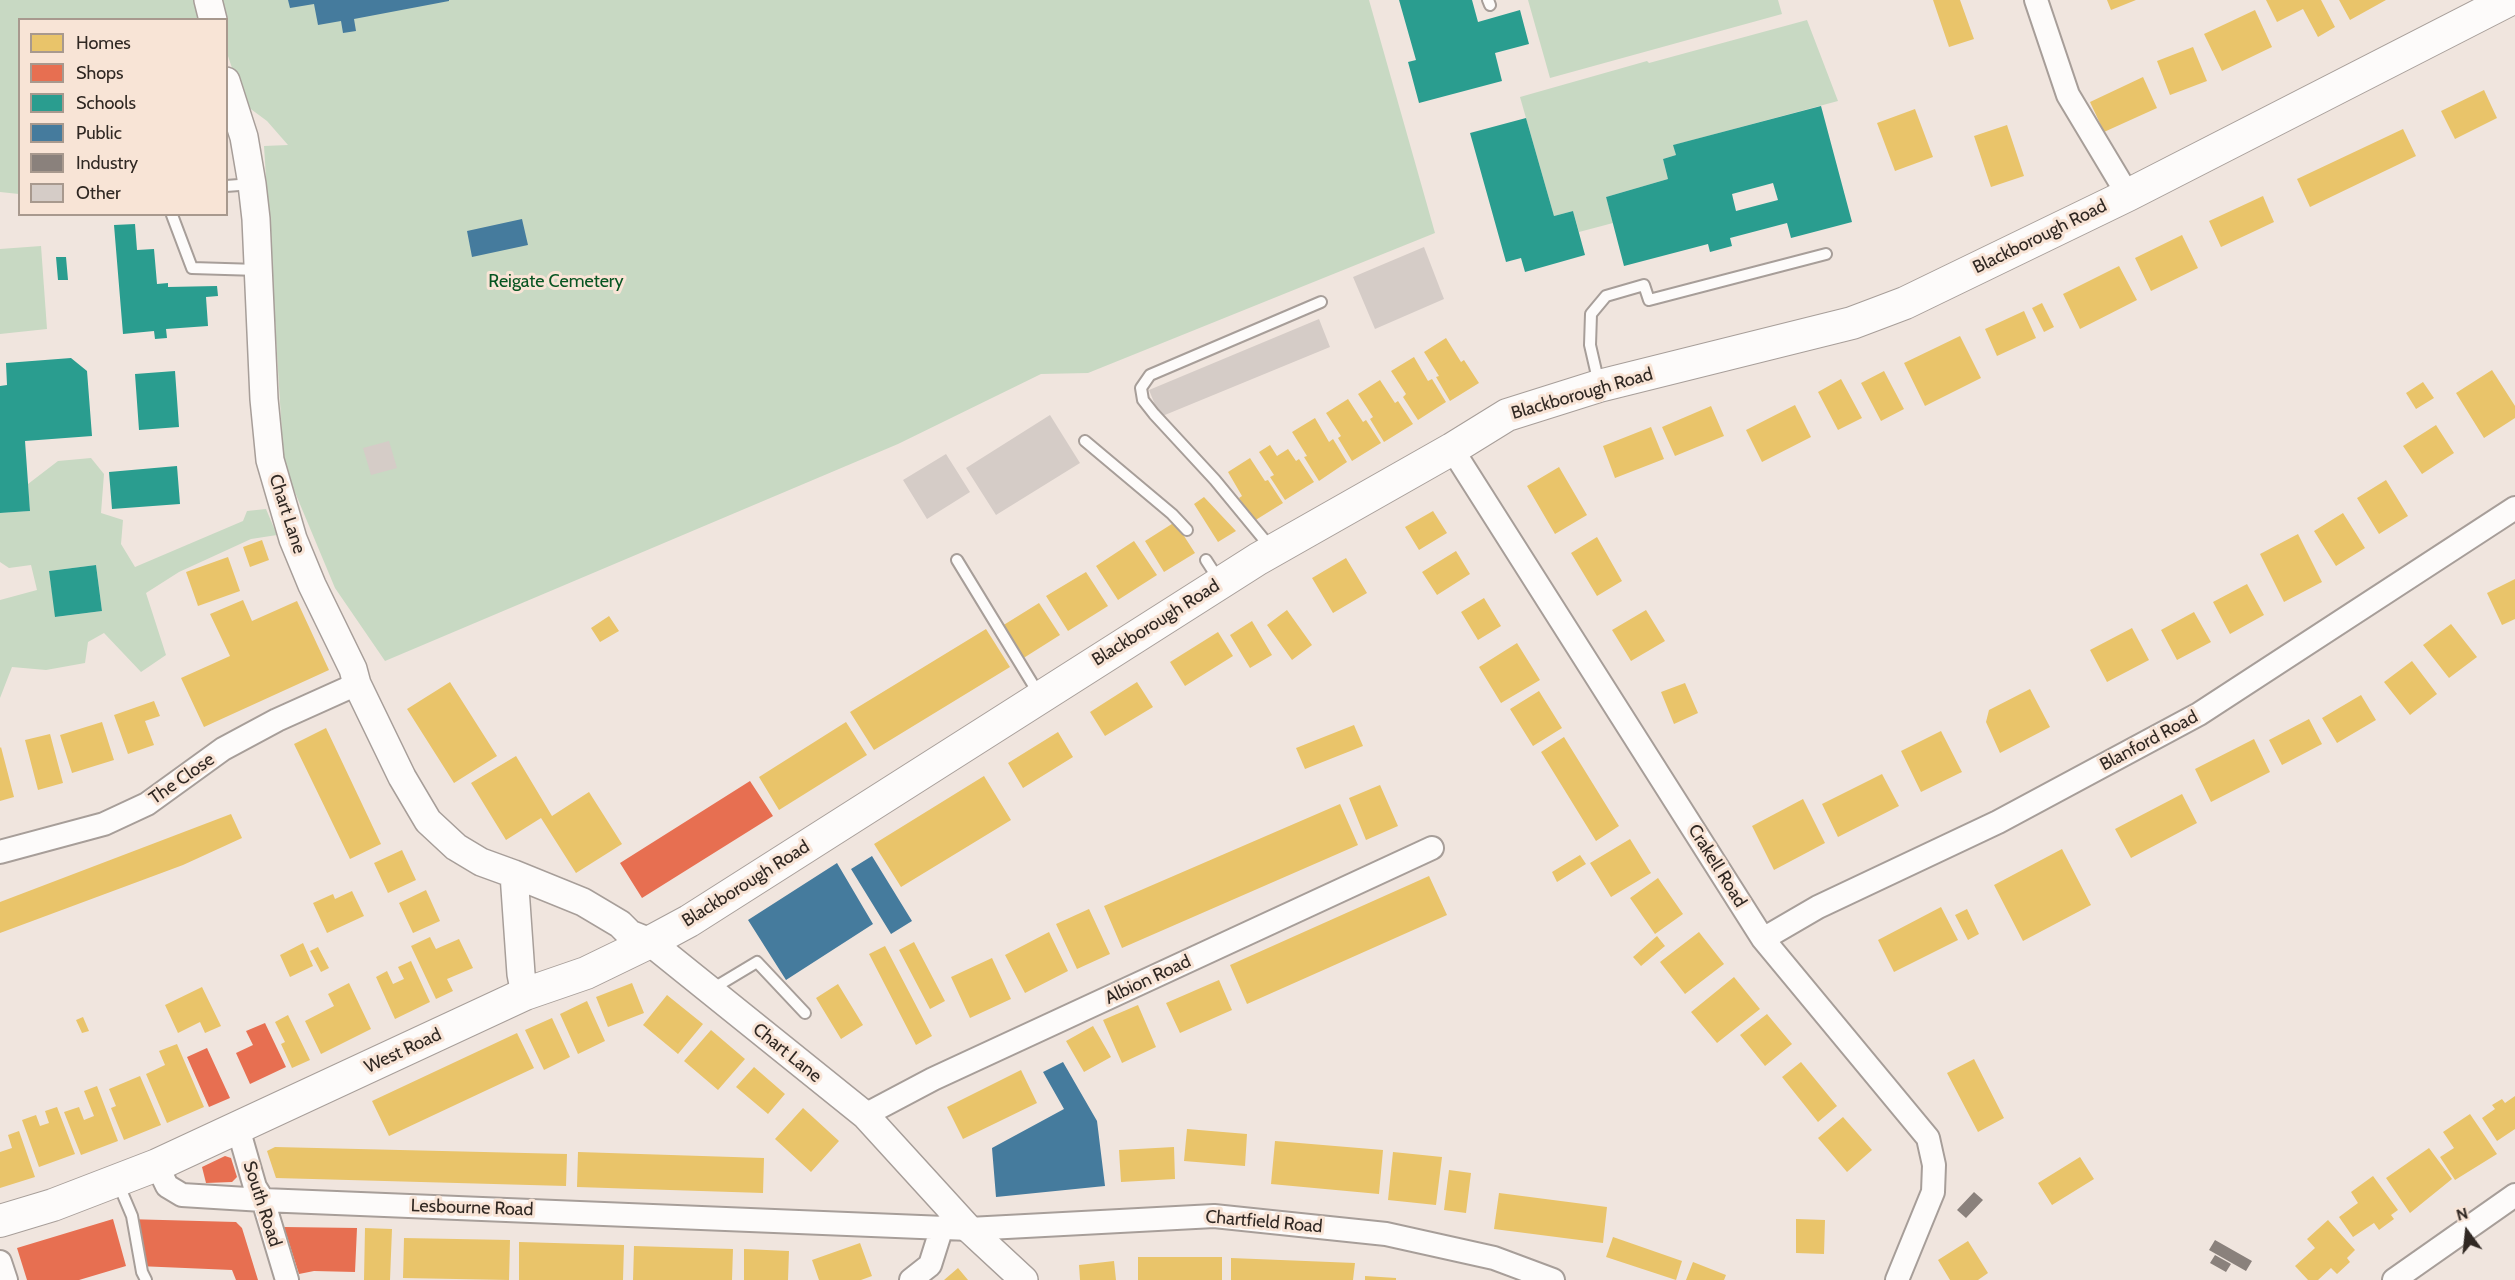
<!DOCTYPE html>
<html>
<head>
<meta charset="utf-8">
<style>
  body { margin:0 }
  #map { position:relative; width:2515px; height:1280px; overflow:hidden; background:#f0e5de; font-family:Cabin,sans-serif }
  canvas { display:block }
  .legend { position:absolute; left:18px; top:18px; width:210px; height:198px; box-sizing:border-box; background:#f8e4d6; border:2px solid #a8998e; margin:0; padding:8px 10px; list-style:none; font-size:18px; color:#302823 }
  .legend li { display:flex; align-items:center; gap:12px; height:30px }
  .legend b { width:30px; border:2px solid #a8998e }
  .north { position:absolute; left:2437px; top:1202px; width:60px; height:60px; -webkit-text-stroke:4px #f8e4d6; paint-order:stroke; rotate:345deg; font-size:16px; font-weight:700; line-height:24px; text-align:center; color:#302823 }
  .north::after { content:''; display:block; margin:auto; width:21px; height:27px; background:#302823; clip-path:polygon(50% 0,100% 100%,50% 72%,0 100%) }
</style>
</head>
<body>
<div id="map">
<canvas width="2515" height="1280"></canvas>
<ul class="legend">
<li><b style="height:16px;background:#e9c46a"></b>Homes</li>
<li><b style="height:16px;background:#e76f51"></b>Shops</li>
<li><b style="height:16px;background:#2a9d8f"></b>Schools</li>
<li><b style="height:16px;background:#457b9d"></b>Public</li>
<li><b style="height:16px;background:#8a817c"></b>Industry</li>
<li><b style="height:16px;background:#d5ccc7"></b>Other</li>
</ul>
<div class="north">N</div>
</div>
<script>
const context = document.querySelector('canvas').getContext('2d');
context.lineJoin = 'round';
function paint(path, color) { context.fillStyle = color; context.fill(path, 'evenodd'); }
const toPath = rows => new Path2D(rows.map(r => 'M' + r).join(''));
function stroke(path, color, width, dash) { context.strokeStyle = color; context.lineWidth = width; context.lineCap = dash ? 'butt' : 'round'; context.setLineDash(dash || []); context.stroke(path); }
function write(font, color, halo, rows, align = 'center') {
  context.font = font + ' Cabin,sans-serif'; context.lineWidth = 6; context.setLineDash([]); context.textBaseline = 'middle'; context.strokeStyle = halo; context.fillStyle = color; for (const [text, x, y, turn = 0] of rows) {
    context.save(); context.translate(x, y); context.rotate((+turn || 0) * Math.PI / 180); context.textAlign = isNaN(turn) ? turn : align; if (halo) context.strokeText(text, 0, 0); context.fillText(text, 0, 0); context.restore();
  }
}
const green = toPath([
  [0,0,200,0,203,19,20,20,19,194,0,192],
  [218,0,1369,0,1435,233,1088,373,1041,374,898,444,385,661,335,588,284,466,264,146,288,145,267,121,244,104,227,53,226,20,219,19],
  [1528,0,1778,0,1782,14,1550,78],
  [1807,20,1838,101,1674,145,1676,155,1663,159,1668,179,1606,197,1613,223,1579,232,1573,211,1554,216,1520,97,1647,61,1649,63],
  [41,246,47,329,0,334,0,249],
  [91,458,104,474,101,513,123,520,121,544,135,567,243,521,247,511,266,509,277,535,251,539,179,572,146,593,166,655,141,672,104,633,88,642,85,663,46,670,12,667,0,698,0,600,37,590,31,565,9,568,0,562,0,513,30,511,28,484,58,461],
  [96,565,102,611,56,617,49,571]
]);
const homes = toPath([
  [1933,0,1960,0,1974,39,1949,47],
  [2107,0,2136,0,2111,10],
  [2266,0,2321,0,2335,27,2318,37,2303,9,2277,22],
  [2339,0,2386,0,2350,20],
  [2255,10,2272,47,2222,71,2204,34],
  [2193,47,2207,81,2170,95,2157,61],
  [2143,77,2157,108,2104,132,2090,102],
  [2484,90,2497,118,2455,139,2441,111],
  [1915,109,1933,157,1895,171,1877,123],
  [2007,125,2024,176,1991,187,1974,136],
  [2403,129,2416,156,2310,207,2297,179],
  [2263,196,2274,222,2221,247,2209,221],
  [2182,235,2198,268,2151,291,2135,258],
  [2119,266,2137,300,2080,329,2063,294],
  [2042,303,2054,327,2044,332,2032,308],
  [2024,311,2036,338,1997,356,1985,329],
  [1960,336,1981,378,1925,406,1904,363],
  [1446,338,1461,362,1464,360,1479,383,1450,401,1436,377,1439,376,1424,352],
  [1414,357,1428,381,1432,379,1446,402,1418,420,1403,397,1406,394,1391,371],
  [2492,370,2515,406,2515,418,2484,438,2456,393],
  [1884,371,1904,409,1881,421,1861,383],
  [1841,379,1862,418,1838,430,1818,392],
  [1380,380,1395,403,1398,401,1413,424,1384,442,1370,419,1373,417,1358,394],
  [2423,382,2434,398,2416,409,2406,393],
  [1348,399,1363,422,1366,420,1381,443,1352,461,1338,438,1341,436,1326,413],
  [1795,405,1811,437,1762,462,1746,430],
  [1711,406,1724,436,1675,456,1662,427],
  [1315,418,1329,442,1333,439,1347,462,1319,481,1304,457,1307,456,1292,432],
  [2436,425,2454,453,2422,474,2403,446],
  [1651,427,1664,459,1615,478,1603,446],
  [1270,445,1277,456,1288,449,1296,461,1299,459,1314,482,1285,500,1270,477,1274,475,1259,452],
  [1250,458,1265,481,1268,480,1283,503,1254,521,1239,498,1242,496,1228,472],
  [1559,467,1587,515,1555,534,1527,486],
  [2386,480,2408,516,2379,534,2357,498],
  [1204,497,1236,531,1218,542,1194,504],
  [1433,511,1447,533,1419,550,1405,527],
  [2343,513,2365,548,2336,566,2314,531],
  [1175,522,1195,553,1164,572,1145,541],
  [2298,534,2322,582,2284,602,2260,554],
  [1597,537,1622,581,1597,596,1571,553],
  [262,540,269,560,250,567,243,547],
  [1134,541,1157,575,1118,600,1096,566],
  [1456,551,1470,574,1437,595,1422,572],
  [228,557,240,591,198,606,186,572],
  [1346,558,1367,593,1333,613,1312,578],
  [1086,572,1108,606,1068,631,1046,596],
  [2515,579,2515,619,2502,625,2487,593],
  [2247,584,2264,615,2230,634,2213,602],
  [1484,598,1501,626,1478,640,1461,612],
  [243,600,252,621,297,601,329,670,204,727,181,678,230,656,210,614],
  [1039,603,1060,635,1022,659,1002,626],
  [1287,610,1312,645,1292,660,1267,625],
  [1646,610,1665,641,1631,661,1612,630],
  [2194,612,2211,642,2177,660,2161,630],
  [609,616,619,631,600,642,591,628],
  [1252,621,1272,655,1250,668,1230,635],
  [2451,624,2477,657,2449,678,2423,645],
  [2132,628,2149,660,2107,682,2090,650],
  [986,629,1010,667,874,750,850,712],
  [1218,632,1233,656,1185,686,1170,662],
  [1517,643,1540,680,1501,703,1479,667],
  [2412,661,2437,694,2410,715,2384,682],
  [450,682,497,756,454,783,407,709],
  [1137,682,1153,707,1105,736,1090,712],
  [1685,683,1698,713,1674,724,1661,692],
  [2030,689,2050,727,2000,753,1986,722,1989,710],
  [1539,691,1562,728,1533,746,1510,709],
  [2361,695,2376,720,2337,743,2322,718],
  [154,701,160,716,145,721,154,745,128,754,114,715],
  [2309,719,2322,744,2282,765,2269,740],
  [102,722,114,760,72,773,60,735],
  [846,722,867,755,779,810,759,777],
  [1354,725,1363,746,1305,769,1296,748],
  [326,728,381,844,350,859,294,744],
  [1941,731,1962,772,1921,792,1901,751],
  [1058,732,1073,757,1023,788,1008,763],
  [50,734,63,783,38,790,25,740],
  [1564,737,1619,826,1596,841,1541,752],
  [2254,739,2270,772,2211,802,2195,769],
  [1,747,14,797,0,801,0,748],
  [516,756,552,816,589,792,622,844,576,873,541,818,506,840,471,783],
  [1882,774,1899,806,1838,837,1822,804],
  [984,776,1011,820,901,887,874,844],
  [1380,785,1398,826,1366,840,1349,798],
  [2182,794,2197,823,2131,858,2115,829],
  [1803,799,1825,843,1774,870,1752,826],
  [1340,804,1358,845,1122,948,1104,906],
  [231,814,242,838,183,865,0,933,0,902],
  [1630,839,1651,873,1611,897,1590,863],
  [2062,849,2091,905,2023,941,1994,885],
  [402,850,416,880,388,893,374,863],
  [1580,855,1586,864,1557,882,1552,872],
  [1429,876,1447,915,1247,1004,1230,965],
  [1658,878,1683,914,1655,934,1630,898],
  [426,890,440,921,413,933,399,903],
  [352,891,364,916,327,933,313,903,333,894,335,899],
  [1941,907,1958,940,1894,972,1878,940],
  [1089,909,1110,954,1077,969,1056,924],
  [1967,909,1979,934,1968,940,1955,915],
  [1049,932,1068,971,1025,993,1005,955],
  [1699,932,1724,964,1685,994,1660,962],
  [1657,936,1665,946,1641,966,1633,957],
  [430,937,436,949,459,939,473,968,447,979,453,991,436,999,411,946],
  [914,942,945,1001,930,1009,899,950],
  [303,943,313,966,290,977,280,955],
  [885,946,932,1036,916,1045,869,954],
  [318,947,329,968,321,972,310,951],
  [992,958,1011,999,970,1018,951,977],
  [411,961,430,1002,395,1019,376,977,387,971,393,984,404,979,398,967],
  [1734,977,1760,1009,1717,1043,1691,1012],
  [1219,980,1232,1010,1180,1033,1166,1003],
  [349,983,371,1029,321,1054,305,1021,334,1006,328,994],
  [632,983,644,1013,608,1027,596,997],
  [838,984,863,1025,841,1039,816,998],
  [202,987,221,1026,205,1033,200,1022,178,1033,165,1005],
  [667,995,703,1024,678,1054,643,1025],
  [587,1001,605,1041,578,1054,560,1014],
  [1138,1005,1156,1047,1122,1063,1103,1020],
  [1767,1014,1792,1044,1765,1066,1740,1035],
  [288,1015,310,1060,292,1068,281,1044,285,1042,275,1022],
  [83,1017,89,1031,82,1033,76,1020],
  [552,1018,570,1057,544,1070,525,1030],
  [1093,1026,1111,1057,1084,1072,1066,1041],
  [711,1030,745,1059,718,1090,684,1061],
  [517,1033,534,1068,389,1136,372,1101],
  [177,1044,204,1107,167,1123,146,1074,165,1065,159,1051],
  [1974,1059,2004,1118,1978,1132,1947,1073],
  [1801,1062,1837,1106,1818,1122,1782,1077],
  [754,1067,785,1094,768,1114,736,1087],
  [1021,1070,1037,1103,963,1139,947,1107],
  [140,1076,161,1125,124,1140,111,1108,116,1106,109,1089],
  [97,1086,118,1141,81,1155,64,1112,79,1107,84,1120,94,1116,84,1091],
  [2515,1096,2515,1129,2497,1141,2482,1118,2495,1109,2492,1105,2502,1099,2505,1103],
  [57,1107,75,1154,39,1167,22,1120,36,1115,40,1126,49,1123,45,1111],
  [803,1108,839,1141,811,1172,775,1139],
  [2470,1114,2497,1154,2455,1180,2440,1157,2454,1148,2443,1132],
  [1843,1117,1872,1150,1847,1172,1818,1138],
  [1187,1129,1247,1134,1245,1166,1184,1161],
  [19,1131,35,1177,0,1188,0,1152,12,1148,8,1135],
  [1275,1141,1383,1150,1379,1194,1271,1184],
  [275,1147,567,1154,566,1186,276,1178,267,1151],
  [1174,1147,1175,1179,1121,1182,1119,1150],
  [2429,1148,2452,1179,2410,1213,2386,1178],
  [578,1152,764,1158,763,1193,577,1187],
  [1393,1152,1442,1157,1436,1205,1388,1200],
  [2080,1157,2094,1179,2052,1205,2038,1183],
  [1449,1170,1471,1173,1466,1213,1444,1210],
  [2373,1176,2398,1210,2391,1215,2394,1219,2379,1230,2374,1223,2353,1237,2339,1217,2358,1203,2351,1192],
  [1499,1193,1607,1207,1603,1243,1494,1229],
  [1796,1219,1825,1220,1824,1254,1796,1253],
  [2328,1220,2355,1250,2347,1258,2350,1262,2337,1274,2331,1268,2318,1280,2308,1280,2295,1266,2315,1248,2307,1239],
  [365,1228,392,1229,390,1280,364,1280],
  [1613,1237,1682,1261,1676,1280,1606,1257],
  [404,1238,510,1240,509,1280,403,1278],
  [1968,1241,1988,1273,1978,1280,1950,1280,1938,1260],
  [519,1242,624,1245,623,1280,519,1280],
  [860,1243,872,1276,861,1280,819,1280,812,1260],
  [634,1246,733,1249,732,1280,633,1280],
  [744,1249,789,1251,788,1280,744,1280],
  [1138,1257,1222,1257,1222,1280,1138,1280],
  [1231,1258,1355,1263,1353,1280,1231,1280],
  [1114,1261,1116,1280,1080,1280,1079,1265],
  [1693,1262,1726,1275,1724,1280,1686,1280],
  [958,1268,968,1280,944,1280],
  [1365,1276,1396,1278,1396,1280,1365,1280]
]);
const shops = toPath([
  [750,781,773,816,642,898,620,863],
  [265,1023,286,1067,250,1084,236,1053,253,1045,246,1031],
  [207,1048,230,1098,209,1107,187,1057],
  [225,1156,231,1158,237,1177,232,1182,206,1183,202,1167],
  [113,1219,126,1266,79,1280,27,1280,17,1248],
  [126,1219,236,1222,242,1228,258,1280,236,1280,232,1270,138,1266],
  [284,1227,357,1228,355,1272,314,1271,299,1274]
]);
const schools = toPath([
  [1399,0,1472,0,1478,22,1520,10,1529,44,1495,53,1502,81,1419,103,1408,62,1416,60],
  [1821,106,1852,222,1791,238,1787,223,1730,238,1732,246,1710,252,1708,244,1624,266,1606,197,1668,179,1663,159,1676,155,1673,145],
  [1773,183,1778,200,1736,211,1732,194],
  [1526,118,1554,216,1573,211,1585,255,1525,272,1521,258,1506,262,1470,133],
  [135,224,137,250,154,249,157,284,168,283,168,287,217,286,218,296,206,297,208,326,166,329,167,338,155,339,154,331,123,334,114,225],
  [56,257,66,257,68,280,58,280],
  [71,358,87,371,92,436,25,441,30,511,0,513,0,386,7,385,6,363],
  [175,371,179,427,139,430,135,374],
  [177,466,180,504,112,509,109,472],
  [96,565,102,611,55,617,49,571]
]);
const public = toPath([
  [288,0,449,0,449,1,354,19,356,31,343,33,341,21,318,25,314,4,290,8],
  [522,219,528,245,472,257,467,231],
  [872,856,912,921,891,934,851,869],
  [837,863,873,924,786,980,748,920],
  [1063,1062,1097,1121,1105,1186,996,1197,992,1148,1064,1109,1043,1072]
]);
const industry = toPath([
  [1974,1192,1983,1200,1966,1218,1957,1210],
  [2215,1240,2252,1261,2246,1271,2209,1250],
  [2215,1255,2231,1264,2226,1272,2210,1263]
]);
const building = toPath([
  [1424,247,1444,299,1375,329,1353,277],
  [1319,319,1330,347,1160,417,1149,390],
  [1050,415,1080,463,996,515,966,468],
  [389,441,397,468,371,475,363,448],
  [946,454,970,492,927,519,903,480]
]);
const service = toPath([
  [1488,0,1490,5],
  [226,186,252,184],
  [172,215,192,268,258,270],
  [1599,384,1590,345,1591,314,1606,296,1644,285,1649,300,1826,254],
  [1085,441,1172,514,1187,530],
  [1271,548,1215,480,1154,414,1143,400,1141,388,1150,375,1321,302],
  [957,560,1040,696],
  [1206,560,1219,580],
  [712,989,757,962,805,1013],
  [118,1183,132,1216,142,1272,146,1280]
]);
const minor = toPath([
  [2036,0,2068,95,2128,195],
  [1452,449,1763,939,1928,1138,1934,1165,1933,1192,1897,1280],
  [0,852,104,824,147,804,223,749,277,720,357,684],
  [1763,939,1818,907,1998,822,2199,714,2515,508],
  [865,1115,933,1079,1432,848],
  [238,1128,255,1187,263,1200,287,1280],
  [157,1165,167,1186,182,1195,263,1200,969,1229,1214,1216,1386,1234,1494,1258,1553,1280],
  [0,1262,6,1280],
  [911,1280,930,1265,942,1227],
  [2394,1280,2515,1195]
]);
const tertiary = toPath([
  [208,0,213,20],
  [226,81,244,137,252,184,256,219,264,399,270,460,293,539,312,585,353,669,357,684,402,777,428,821,456,847,481,862,514,874,521,974,525,994],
  [514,874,583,902,620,924,630,934,650,942,865,1115,969,1229,1024,1280]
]);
const secondary = toPath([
  [0,1221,53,1205,157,1165,525,994,586,973,650,942,689,921,1258,559,1452,449,1507,415,1599,386,1852,323,1905,303,2128,195,2509,0]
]);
const streetNames = [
  ["Blackborough Road",2040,237,-26],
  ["Blackborough Road",1582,394,-16],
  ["Chart Lane",287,514,72],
  ["Blackborough Road",1156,623,-32],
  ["Blanford Road",2149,741,-28],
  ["The Close",182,779,-35],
  ["Crakell Road",1717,866,58],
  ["Blackborough Road",746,884,-32],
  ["Albion Road",1148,980,-25],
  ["West Road",403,1051,-25],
  ["Chart Lane",787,1053,39],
  ["South Road",262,1204,72],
  ["Lesbourne Road",472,1208,2],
  ["Chartfield Road",1264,1222,5]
];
const parkNames = [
  ["Reigate Cemetery",556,282]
];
paint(green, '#c8d9c3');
paint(homes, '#e9c46a');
paint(shops, '#e76f51');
paint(schools, '#2a9d8f');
paint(public, '#457b9d');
paint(industry, '#8a817c');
paint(building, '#d5ccc7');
stroke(service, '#a79e99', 14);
stroke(minor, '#a79e99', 26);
stroke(tertiary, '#a79e99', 30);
stroke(secondary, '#a79e99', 34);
stroke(service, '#fdfbfa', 10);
stroke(minor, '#fdfbfa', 22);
stroke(tertiary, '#fdfbfa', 27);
stroke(secondary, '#fdfbfa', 32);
write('18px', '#302823', '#f8e4d6', streetNames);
write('18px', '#075421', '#f8e4d6', parkNames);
</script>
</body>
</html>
